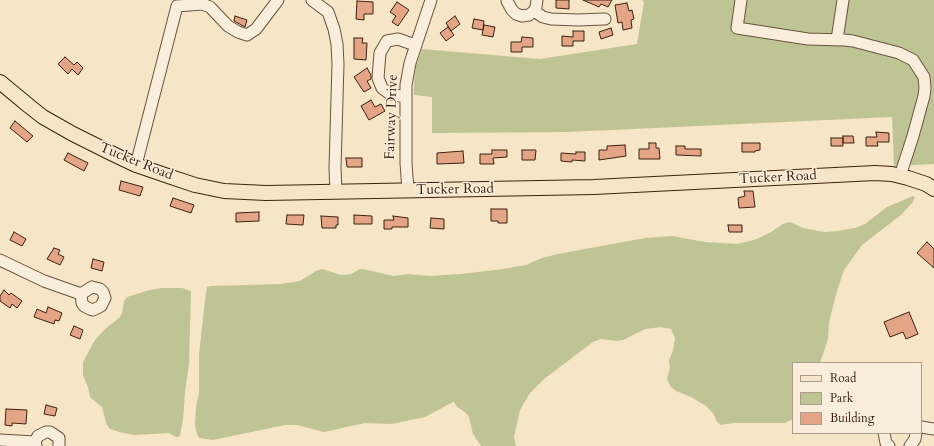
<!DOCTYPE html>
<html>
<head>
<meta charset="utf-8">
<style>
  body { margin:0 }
  #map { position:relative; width:934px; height:446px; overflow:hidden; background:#f6e5c7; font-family:Cardo,serif }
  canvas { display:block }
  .legend { position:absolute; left:792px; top:362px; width:130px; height:72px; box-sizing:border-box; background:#f9eedb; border:1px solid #ae9c8a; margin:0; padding:5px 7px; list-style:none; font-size:12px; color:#3d2211 }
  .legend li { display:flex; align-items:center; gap:8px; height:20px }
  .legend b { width:20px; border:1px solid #ae9c8a }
</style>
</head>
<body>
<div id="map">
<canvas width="934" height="446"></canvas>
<ul class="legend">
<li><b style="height:5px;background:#f6e5c7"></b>Road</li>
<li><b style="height:11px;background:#bec494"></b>Park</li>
<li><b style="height:11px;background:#e4a486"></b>Building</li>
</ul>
</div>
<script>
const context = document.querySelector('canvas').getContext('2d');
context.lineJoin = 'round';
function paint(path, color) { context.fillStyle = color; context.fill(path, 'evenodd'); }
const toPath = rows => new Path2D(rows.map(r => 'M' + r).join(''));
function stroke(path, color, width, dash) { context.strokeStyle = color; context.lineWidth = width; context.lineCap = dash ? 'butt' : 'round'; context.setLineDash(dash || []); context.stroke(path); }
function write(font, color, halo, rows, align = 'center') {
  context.font = font + ' Cardo,serif'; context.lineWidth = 3; context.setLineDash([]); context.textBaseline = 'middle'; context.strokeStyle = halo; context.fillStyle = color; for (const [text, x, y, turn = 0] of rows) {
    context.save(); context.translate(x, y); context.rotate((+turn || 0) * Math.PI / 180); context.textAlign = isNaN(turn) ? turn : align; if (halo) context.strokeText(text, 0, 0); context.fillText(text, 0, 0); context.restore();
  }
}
const green = toPath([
  [642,0,934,0,934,164,894,166,892,117,568,132,432,133,432,97,414,95,414,81,416,66,422,49,540,59,637,44,644,2],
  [913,196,915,197,913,202,901,215,862,245,844,270,837,291,829,322,828,339,820,363,793,363,793,419,785,423,733,423,721,425,717,422,713,413,706,406,691,397,676,391,670,386,667,378,670,368,669,361,673,350,675,338,671,329,661,327,645,329,623,340,617,341,601,339,593,342,544,379,530,393,520,410,514,437,516,446,481,446,473,434,469,417,465,412,457,407,454,402,453,402,425,417,391,424,365,423,324,432,297,425,285,425,213,440,199,438,197,434,195,425,196,407,199,393,199,355,205,300,207,287,211,286,280,284,300,281,316,271,322,269,341,275,351,274,360,269,363,269,393,276,409,274,429,276,461,274,503,269,526,265,542,258,558,254,645,238,672,236,705,242,737,244,757,239,771,232,783,224,790,222,803,228,818,231,825,232,838,231,855,228,865,224,887,207],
  [162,288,182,288,191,291,189,364,185,392,183,420,180,435,179,437,176,437,169,433,134,435,123,433,110,429,106,423,102,407,90,397,88,387,83,375,83,362,95,340,105,329,120,317,122,313,124,301,127,297,150,290]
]);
const building = toPath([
  [556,0,569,0,569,9,556,8,556,0],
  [583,0,612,0,608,7,601,4,599,7,583,0],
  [357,1,373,2,373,14,364,14,364,20,356,19,357,1],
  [397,2,409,10,398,26,392,22,396,16,390,12,397,2],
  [627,3,629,11,632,10,634,19,631,20,632,28,623,30,622,22,618,23,615,5,627,3],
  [235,16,247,20,245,27,234,21,235,16],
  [455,16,460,24,451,31,446,23,455,16],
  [474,19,484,21,483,30,472,28,474,19],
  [484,25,495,27,493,37,482,35,484,25],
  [448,27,454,35,446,41,440,33,448,27],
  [611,28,613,35,601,39,599,32,611,28],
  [573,31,584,31,584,41,573,41,573,46,562,46,562,36,573,37,573,31],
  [522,37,533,38,533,47,522,47,522,52,511,52,511,42,521,42,522,37],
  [354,38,363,38,362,43,367,43,366,60,354,59,354,38],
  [65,57,74,65,77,62,83,68,78,75,72,69,68,74,58,64,65,57],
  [367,68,371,75,371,79,367,81,371,88,364,92,354,77,367,68],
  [371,100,375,107,381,104,385,111,369,120,361,106,371,100],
  [15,121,33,136,27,142,10,128,15,121],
  [876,132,889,133,889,142,877,142,878,146,866,146,866,137,877,137,876,132],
  [843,136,853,136,854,143,843,143,843,136],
  [831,138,843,138,843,146,831,146,831,138],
  [649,143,656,143,656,148,659,148,660,159,639,159,639,149,649,149,649,143],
  [742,143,760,143,760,150,755,151,755,152,742,152,742,143],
  [625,145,626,156,599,160,599,150,607,150,607,146,625,145],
  [676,146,685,146,685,149,701,149,701,156,676,155,676,146],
  [492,150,507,150,507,157,493,158,494,164,480,164,480,154,492,154,492,150],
  [522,150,536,150,535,160,522,160,522,150],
  [463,151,464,163,437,164,437,153,463,151],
  [576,152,585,152,585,161,572,160,572,162,561,161,561,153,576,154,576,152],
  [68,153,88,163,84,171,64,160,68,153],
  [346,158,362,158,362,167,347,167,346,158],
  [121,181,143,187,140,196,119,190,121,181],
  [744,191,753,191,755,207,739,208,738,198,745,196,744,191],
  [173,198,194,205,191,213,170,206,173,198],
  [491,209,507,209,507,223,498,223,498,221,491,221,491,209],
  [259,212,259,221,236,222,236,213,259,212],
  [287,215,304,215,303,225,286,224,287,215],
  [354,215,372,216,372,224,354,224,354,215],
  [321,216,338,217,338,225,336,225,336,228,322,228,321,216],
  [393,216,408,218,408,227,392,227,392,229,384,229,384,220,394,220,393,216],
  [431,218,444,219,444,229,430,228,431,218],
  [728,225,742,225,742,232,729,232,728,225],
  [14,232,26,239,22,246,10,240,14,232],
  [927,242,934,249,934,268,917,253,927,242],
  [54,248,60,250,58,254,64,257,60,265,47,259,54,248],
  [93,259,104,262,102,271,91,268,93,259],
  [4,290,9,295,11,293,22,301,17,308,12,304,10,308,0,301,0,296,4,290],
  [48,307,62,313,59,321,55,320,54,324,34,317,37,309,46,313,48,307],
  [909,312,918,334,906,339,903,332,890,337,884,322,909,312],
  [74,326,83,330,80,339,70,335,74,326],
  [46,405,57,408,55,416,44,414,46,405],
  [6,409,27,410,26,424,12,423,12,426,5,425,6,409]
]);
const minor = toPath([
  [312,0,328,12,334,29,337,44,338,64,335,168,336,192],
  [741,0,737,28,808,39,844,40,853,41,899,53,913,60,924,77,925,88,924,96,913,136,900,176],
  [507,1,512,10,516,14,522,16,529,15,534,11,536,7,537,0],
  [202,4,210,7,228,26,238,32,247,35,256,29,278,0],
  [534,11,543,17,551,19,578,20,605,19],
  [837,40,843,0],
  [405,97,390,94,382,88,378,78,380,53,387,41,398,39,415,45],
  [136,165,177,6,202,4,203,0],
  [408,190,406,163,406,85,410,63,431,0],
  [0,260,44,281,81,294],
  [92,287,100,289,103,292,105,298,101,306,93,310,90,309,84,306,82,303,81,294,92,287],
  [921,427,934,429],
  [884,433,886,443,889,446],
  [0,440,35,442],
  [36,446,35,442,38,436,46,432,50,432,59,438,59,446],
  [910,446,915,439,916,433]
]);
const major = toPath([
  [0,82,29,106,43,117,73,134,111,153,136,165,171,177,195,185,224,191,266,193,594,187,875,173,892,174,908,178,926,184,934,189]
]);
const streetNames = [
  ["Fairway Drive",392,117,-88],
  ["Tucker Road",136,162,22],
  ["Tucker Road",778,178,-3],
  ["Tucker Road",455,190,-1]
];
paint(green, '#bec494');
paint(building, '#e4a486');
stroke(building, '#3d2211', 1);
stroke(minor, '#6b533e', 13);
stroke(major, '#3d2211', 16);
stroke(minor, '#f9eedb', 11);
stroke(major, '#f6e5c7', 14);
write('14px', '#3d2211', '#f9eedb', streetNames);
</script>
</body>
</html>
